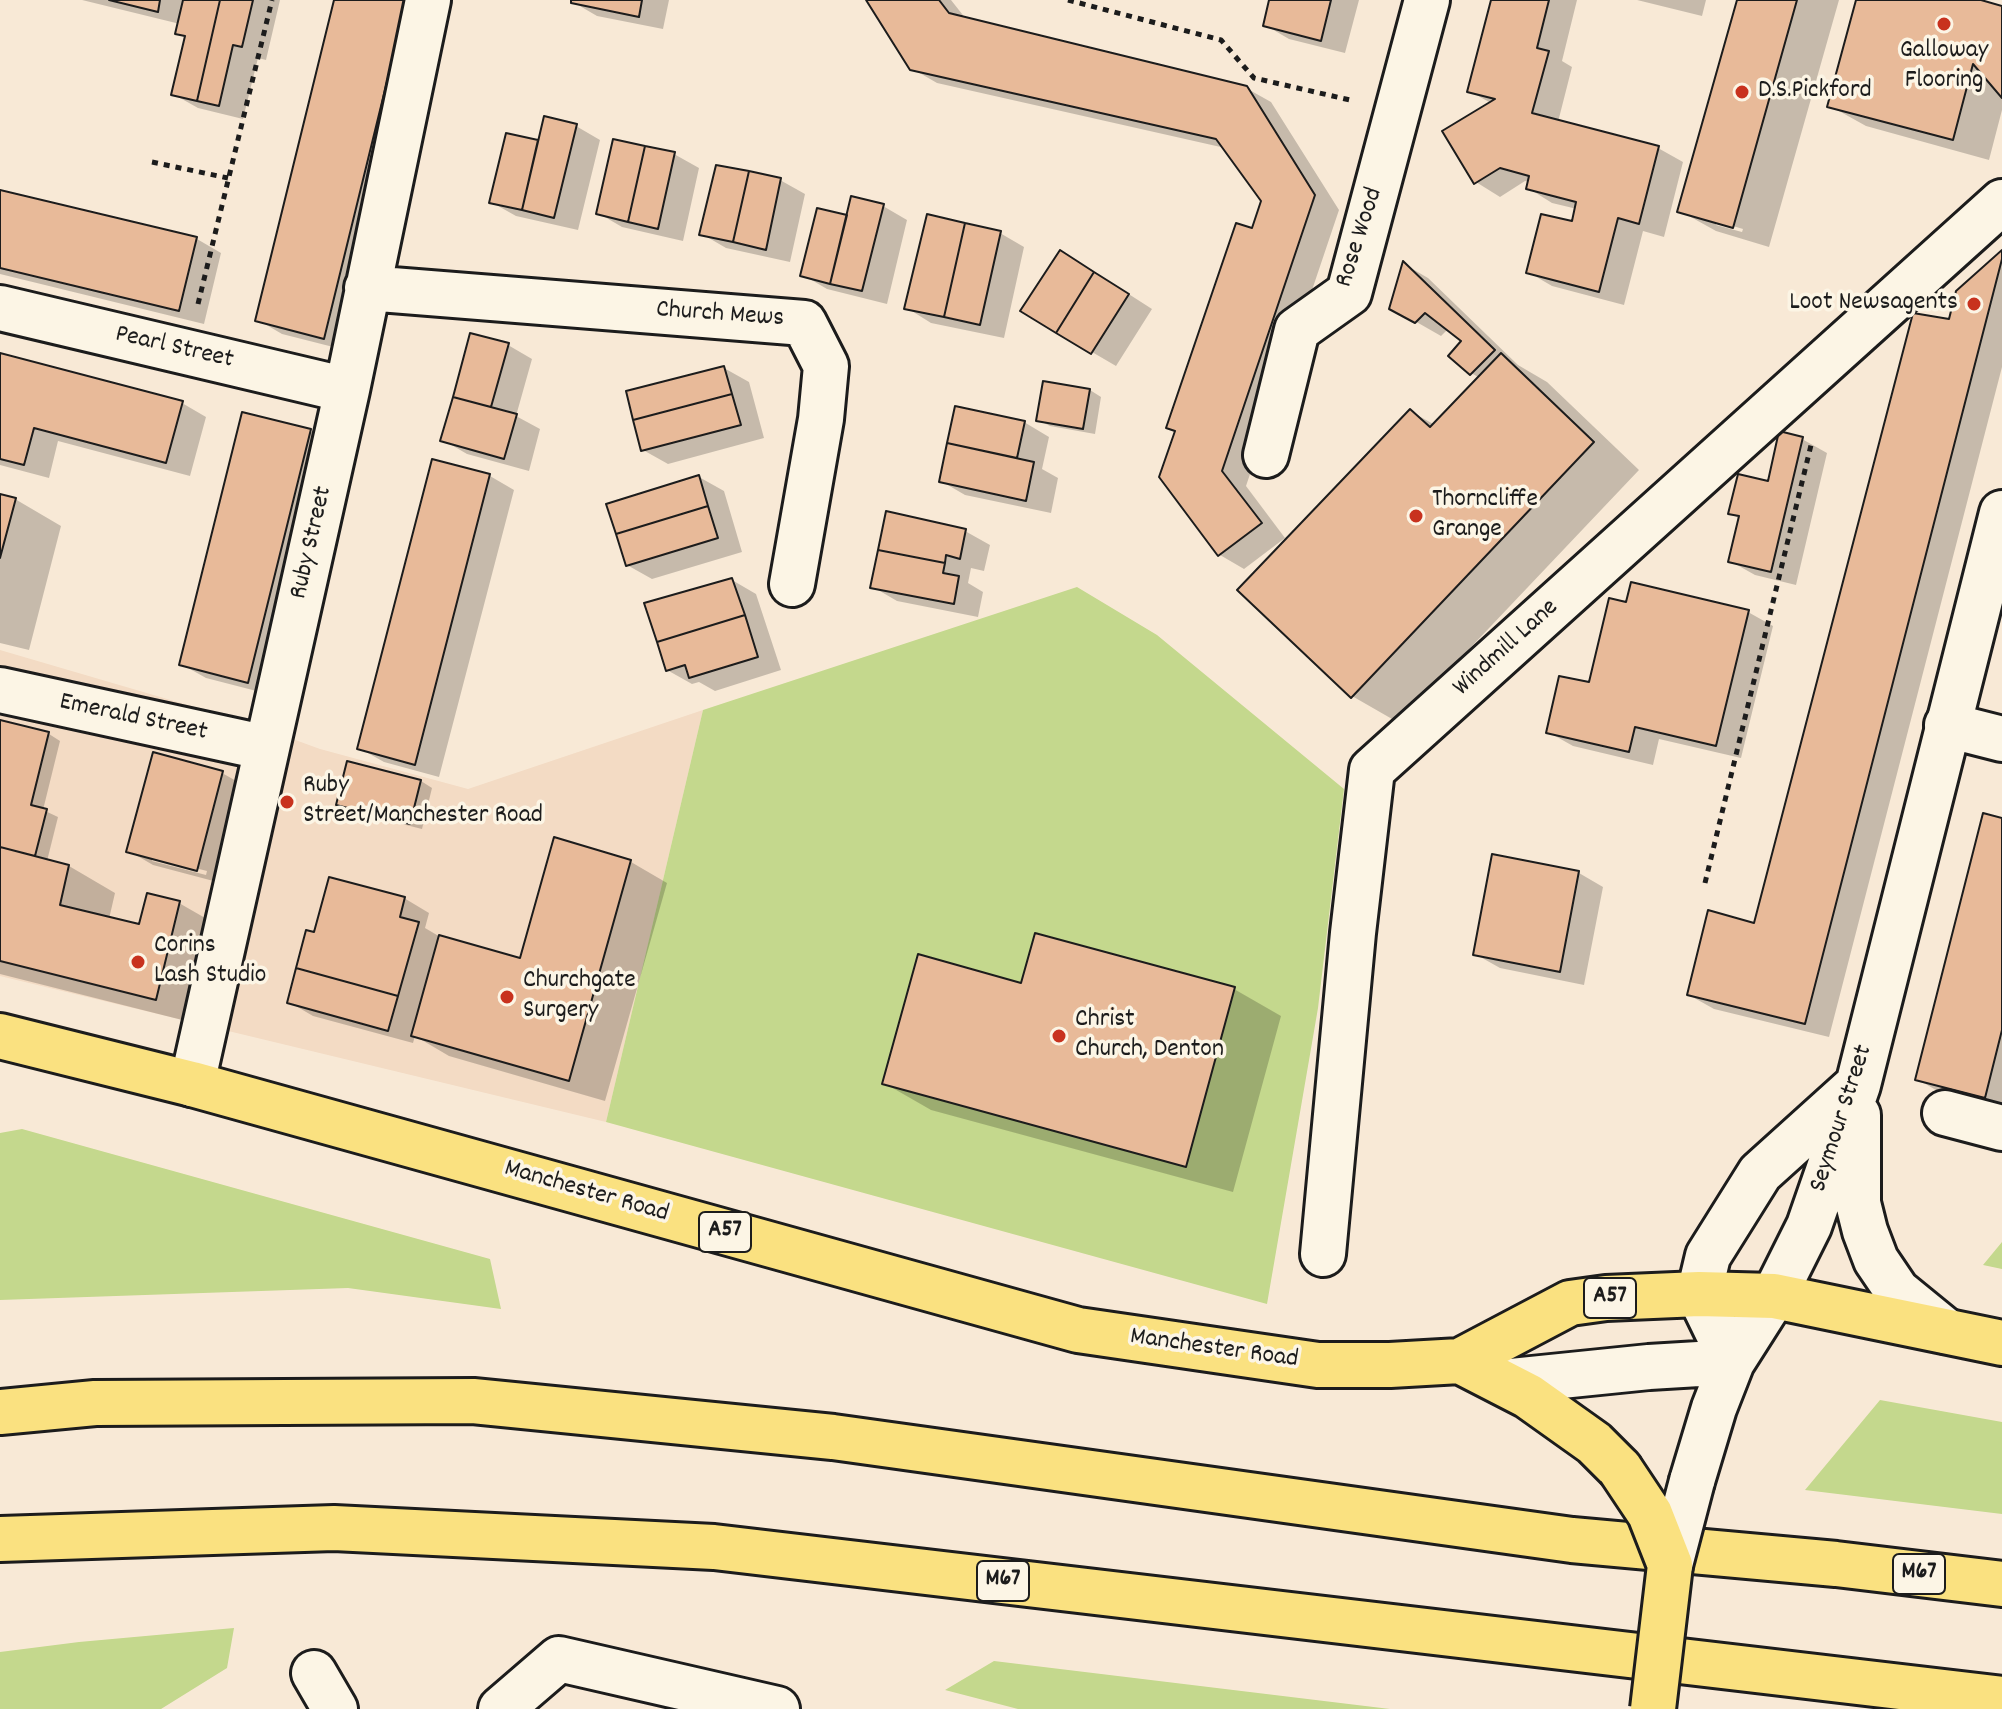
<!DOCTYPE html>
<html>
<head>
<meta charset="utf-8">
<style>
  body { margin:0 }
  canvas { display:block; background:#f8e9d6 }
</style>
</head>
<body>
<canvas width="2002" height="1709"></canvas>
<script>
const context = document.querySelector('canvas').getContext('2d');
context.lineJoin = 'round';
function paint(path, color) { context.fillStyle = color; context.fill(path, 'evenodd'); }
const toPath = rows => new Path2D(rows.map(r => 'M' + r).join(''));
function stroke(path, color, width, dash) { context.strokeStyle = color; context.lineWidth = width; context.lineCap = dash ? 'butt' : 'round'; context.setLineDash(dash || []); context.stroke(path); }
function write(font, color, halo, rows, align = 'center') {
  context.font = font + ' Dekko,sans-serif'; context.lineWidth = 7; context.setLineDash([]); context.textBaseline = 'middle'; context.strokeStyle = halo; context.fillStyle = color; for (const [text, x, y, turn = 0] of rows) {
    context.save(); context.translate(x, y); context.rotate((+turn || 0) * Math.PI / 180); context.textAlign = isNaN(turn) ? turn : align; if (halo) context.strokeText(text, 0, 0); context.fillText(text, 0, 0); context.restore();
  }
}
const built = toPath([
  [0,650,249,723,320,749,468,789,703,710,606,1122,0,976]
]);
const green = toPath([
  [1077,587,1157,635,1344,789,1318,1008,1267,1304,606,1122,703,710],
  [22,1129,490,1259,501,1309,348,1288,0,1300,0,1133],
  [2002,1242,2002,1269,1983,1265],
  [1880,1400,2002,1422,2002,1514,1805,1490],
  [234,1628,227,1668,161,1709,0,1709,0,1652,79,1642],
  [994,1661,1390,1709,1018,1709,945,1690]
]);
const shadow = toPath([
  [82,0,280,0,266,60,258,58,243,119,198,108,173,94,186,38,178,33,180,24],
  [336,0,418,0,349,351,282,334,258,320],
  [573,0,669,0,663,29,597,16,573,2],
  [869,0,951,0,966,19,1246,88,1271,102,1339,210,1246,486,1285,538,1244,569,1220,555,1161,476,1176,432,1168,427,1253,231,1263,200,1225,148,937,83,911,68],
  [1271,0,1359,0,1345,53,1289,39,1265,25],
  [1493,0,1577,0,1562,61,1572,67,1558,122,1658,148,1683,162,1664,237,1643,231,1624,305,1552,286,1528,272,1573,224,1577,209,1552,203,1528,188,1530,182,1525,181,1500,197,1476,182,1491,103,1469,91],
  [1637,0,1706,0,1702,16],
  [1739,0,1839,0,1769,247,1716,231,1680,211],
  [1716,221,1743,229,1742,232,1716,225],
  [1858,0,1974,0,2002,8,2002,110,1989,160,1866,126,1830,106],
  [576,126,600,140,578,230,516,216,491,202,507,135,539,143],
  [674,154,699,168,683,241,622,227,598,213],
  [780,180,805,194,790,262,726,248,702,234],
  [0,192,197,239,221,253,204,324,0,274],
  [883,206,907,220,887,304,827,289,803,275],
  [1000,233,1024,247,1004,338,931,323,907,308],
  [2002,252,2002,367,1829,1037,1714,1009,1689,995,1755,925,1951,322],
  [1404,264,1428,278,1518,365,1547,382,1639,470,1399,723,1352,696,1410,411,1435,425,1480,378,1471,373,1463,341,1448,329,1441,336,1392,308],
  [1085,266,1152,309,1116,366,1092,352],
  [471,335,508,345,532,359,516,416,540,429,529,471,467,454,443,440],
  [0,355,182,403,206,417,190,476,58,441,49,478,0,465],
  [724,368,749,382,764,438,668,464,643,450],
  [1090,390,1101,397,1095,434,1050,426,1038,420],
  [957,409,1024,422,1049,437,1042,469,1058,478,1051,513,965,495,941,481],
  [310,431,335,445,272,695,206,678,181,664],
  [1802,439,1827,453,1796,585,1755,575,1730,561,1740,519,1730,513,1769,483],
  [434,461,490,476,514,490,439,777,384,762,359,748],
  [699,477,724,491,742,552,652,579,627,565],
  [0,496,15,499,61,526,29,650,0,643],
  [965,531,990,545,984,571,971,568,968,583,983,592,978,617,897,601,873,587],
  [732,580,756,594,781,670,715,691,699,682,692,684,667,670],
  [1628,604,1748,612,1773,626,1741,758,1659,739,1653,765,1573,746,1548,732,1590,685],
  [0,722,49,734,60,741,43,810,58,817,47,861,69,866,115,893,109,919,141,926,179,903,226,930,202,1025,0,974],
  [222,773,247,787,221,883,153,865,129,851],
  [152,857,207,871,206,875,152,861],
  [421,781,432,788,422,829,350,811,338,804],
  [2002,820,2002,1109,1941,1093,1917,1079],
  [555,840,631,862,667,883,605,1101,449,1056,415,1036,413,1043,313,1016,289,1002,316,935,404,898,429,913,425,928,442,938,521,960],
  [1494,856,1579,873,1603,887,1584,985,1500,968,1475,954],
  [1023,985,1234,989,1281,1016,1233,1192,931,1110,884,1083]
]);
const building = toPath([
  [109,0,160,0,158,12,109,0],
  [183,0,220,0,197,101,171,95,185,36,175,34,183,0],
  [220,0,253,0,242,47,233,45,219,106,197,101,220,0],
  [334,0,407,0,324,339,255,321,334,0],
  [571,0,642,0,639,17,571,3,571,0],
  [866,0,939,0,949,13,1247,86,1315,195,1222,471,1262,523,1218,556,1159,477,1175,431,1166,428,1236,223,1252,228,1261,201,1216,139,910,70,866,0],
  [1269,0,1331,0,1321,41,1263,26,1269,0],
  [1491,0,1549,0,1537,48,1549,51,1532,113,1659,146,1639,224,1618,218,1599,292,1526,273,1541,214,1572,221,1576,202,1526,189,1529,176,1500,168,1474,184,1442,131,1495,99,1467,92,1491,0],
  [1737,0,1797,0,1733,228,1677,212,1737,0],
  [1856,0,1981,0,2002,6,2002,98,1973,64,1953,140,1827,107,1856,0],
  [544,116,577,124,554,218,522,210,544,116],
  [506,133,538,140,522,210,489,203,506,133],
  [613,139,645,146,628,222,596,214,613,139],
  [645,146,675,152,658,229,628,222,645,146],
  [716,165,749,171,733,242,699,235,716,165],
  [749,171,781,178,766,250,733,242,749,171],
  [0,190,197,237,179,311,0,268,0,190],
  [851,196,884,204,862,291,830,284,851,196],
  [817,208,847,215,830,284,800,276,817,208],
  [927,214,965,223,944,317,904,309,927,214],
  [965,223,1001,231,980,325,944,317,965,223],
  [1060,250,1094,272,1056,333,1020,311,1060,250],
  [2002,250,2002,259,1805,1024,1687,995,1708,910,1754,923,1913,313,1949,319,1956,291,2002,250],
  [1403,261,1495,350,1470,375,1448,356,1461,341,1425,313,1415,323,1389,309,1403,261],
  [1094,272,1129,294,1091,354,1056,333,1094,272],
  [470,333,509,343,491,407,453,397,470,333],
  [0,353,183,401,166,463,34,428,24,465,0,459,0,353],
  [1501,353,1594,442,1351,698,1237,590,1410,409,1430,427,1501,353],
  [724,366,732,394,633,420,626,391,724,366],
  [1043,381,1090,389,1083,429,1036,421,1043,381],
  [732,394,741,425,641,451,633,420,732,394],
  [453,397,517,414,504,459,440,441,453,397],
  [955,406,1025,421,1017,458,947,443,955,406],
  [242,412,311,429,248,683,179,665,242,412],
  [1779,431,1803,437,1771,572,1728,562,1739,516,1728,514,1738,474,1768,481,1779,431],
  [947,443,1034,462,1026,501,939,482,947,443],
  [432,459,490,474,415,765,357,749,432,459],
  [699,475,708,506,616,534,606,504,699,475],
  [0,494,16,498,0,558,0,494],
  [708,506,718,538,626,566,616,534,708,506],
  [886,511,966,529,960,559,946,555,945,563,878,550,886,511],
  [878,550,945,563,943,573,959,576,954,604,870,588,878,550],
  [732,578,745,615,657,642,644,603,732,578],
  [1631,582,1749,610,1716,746,1635,727,1629,752,1546,733,1559,676,1589,682,1609,598,1626,602,1631,582],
  [745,615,758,657,689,678,685,665,666,671,657,642,745,615],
  [0,720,49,732,31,805,47,809,35,856,0,847,0,720],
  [153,752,223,771,197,871,126,852,153,752],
  [347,761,421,780,410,824,336,805,347,761],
  [1983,813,2002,818,2002,1030,1985,1098,1915,1080,1983,813],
  [554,837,631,860,569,1081,411,1036,439,935,520,958,554,837],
  [0,847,69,865,60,905,139,924,147,893,180,901,156,1000,0,961,0,847],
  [1492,854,1579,871,1560,972,1473,955,1492,854],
  [329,877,405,897,400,917,419,922,398,996,296,968,306,930,314,932,329,877],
  [1035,933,1235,987,1186,1167,882,1084,918,954,1021,983,1035,933],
  [296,968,398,996,388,1031,287,1003,296,968]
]);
const path = toPath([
  [1068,0,1221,40,1254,78,1350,100],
  [152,162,228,178],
  [198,304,272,0],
  [1705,883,1812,441]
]);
const street = toPath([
  [367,288,804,323,826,366,821,419,792,584],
  [0,308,347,390],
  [1266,455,1297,330,1349,293,1427,0],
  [0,690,267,748],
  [1947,725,2002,739],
  [192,1084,347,390,428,0],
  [1945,1113,2002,1128],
  [1323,1254,1353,933,1372,770,2002,202],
  [314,1673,335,1709],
  [501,1709,559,1659,777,1709]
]);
const secondary = toPath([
  [1858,1115,1858,1203,1865,1231,1876,1260,1897,1291,1946,1331],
  [1502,1382,1649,1367,1732,1362,1699,1294,1708,1256,1760,1173,1853,1089],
  [1692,1481,1714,1408,1732,1362,1774,1296,1809,1226,1858,1085,2002,513]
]);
const primary = toPath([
  [0,1036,192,1084,1078,1330,1318,1365,1390,1365,1460,1361,1570,1303,1606,1298,1699,1294,1774,1296,2002,1343],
  [1460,1361,1528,1396,1594,1443,1620,1469]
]);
const highway = toPath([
  [0,1412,95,1403,473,1401,833,1437,1572,1540,1836,1564,2002,1584],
  [0,1539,334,1528,714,1547,2002,1699]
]);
const secondaryBridge = toPath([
  [1670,1565,1692,1481]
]);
const primaryBridge = toPath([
  [1620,1469,1650,1514,1670,1565,1653,1709]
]);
const markers = [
  [1944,24,8,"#c8321e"],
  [1742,92,8,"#c8321e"],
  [1974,304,8,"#c8321e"],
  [1416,516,8,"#c8321e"],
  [287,802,8,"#c8321e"],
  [138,962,8,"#c8321e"],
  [507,997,8,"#c8321e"],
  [1059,1036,8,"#c8321e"]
];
const shields = [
  [725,1232,52],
  [1610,1298,52],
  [1919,1574,52],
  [1003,1581,52]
];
const shieldNames = [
  ["A57",725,1232],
  ["A57",1610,1298],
  ["M67",1919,1574],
  ["M67",1003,1581]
];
const poiNames = [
  ["Galloway",1944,52,"center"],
  ["Flooring",1944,82,"center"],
  ["D.S.Pickford",1758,92],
  ["Loot Newsagents",1958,304,"right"],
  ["Thorncliffe",1432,501],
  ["Grange",1432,531],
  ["Ruby",303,787],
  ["Street/Manchester Road",303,817],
  ["Corins",154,947],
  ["Lash Studio",154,977],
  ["Churchgate",523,982],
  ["Surgery",523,1012],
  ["Christ",1075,1021],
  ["Church, Denton",1075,1051]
];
const streetNames = [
  ["Rose Wood",1361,238,-72],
  ["Church Mews",720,316,4],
  ["Pearl Street",174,349,13],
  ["Ruby Street",313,543,-77],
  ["Windmill Lane",1507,649,-42],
  ["Emerald Street",133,719,12],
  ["Seymour Street",1843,1119,-72],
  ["Manchester Road",586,1193,16],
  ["Manchester Road",1214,1350,8]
];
paint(built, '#f3dbc4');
paint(green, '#c4d88d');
paint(shadow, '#0003');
paint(building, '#e8ba99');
stroke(building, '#1c1c1c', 2);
stroke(street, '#1c1c1c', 50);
stroke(secondary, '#1c1c1c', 50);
stroke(primary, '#1c1c1c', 50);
stroke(highway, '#1c1c1c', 50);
stroke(path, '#1c1c1c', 5, [6, 6]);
stroke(street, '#fcf5e5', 44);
stroke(secondary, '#fcf5e5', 44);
stroke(primary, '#fae180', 44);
stroke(highway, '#fae180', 44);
stroke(secondaryBridge, '#1c1c1c', 50, []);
stroke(primaryBridge, '#1c1c1c', 50, []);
stroke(secondaryBridge, '#fcf5e5', 44);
stroke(primaryBridge, '#fae180', 44);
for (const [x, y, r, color] of markers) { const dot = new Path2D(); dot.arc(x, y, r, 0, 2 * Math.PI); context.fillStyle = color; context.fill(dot); stroke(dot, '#fcf5e5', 3); }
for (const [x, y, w] of shields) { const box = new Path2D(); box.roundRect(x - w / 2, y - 20, w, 40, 6); context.fillStyle = '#fcf5e5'; context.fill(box); stroke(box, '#1c1c1c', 2); }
write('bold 24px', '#1c1c1c', null, shieldNames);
write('26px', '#1c1c1c', '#fcf5e5', poiNames, 'left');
write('26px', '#1c1c1c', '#fcf5e5', streetNames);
</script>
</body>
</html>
